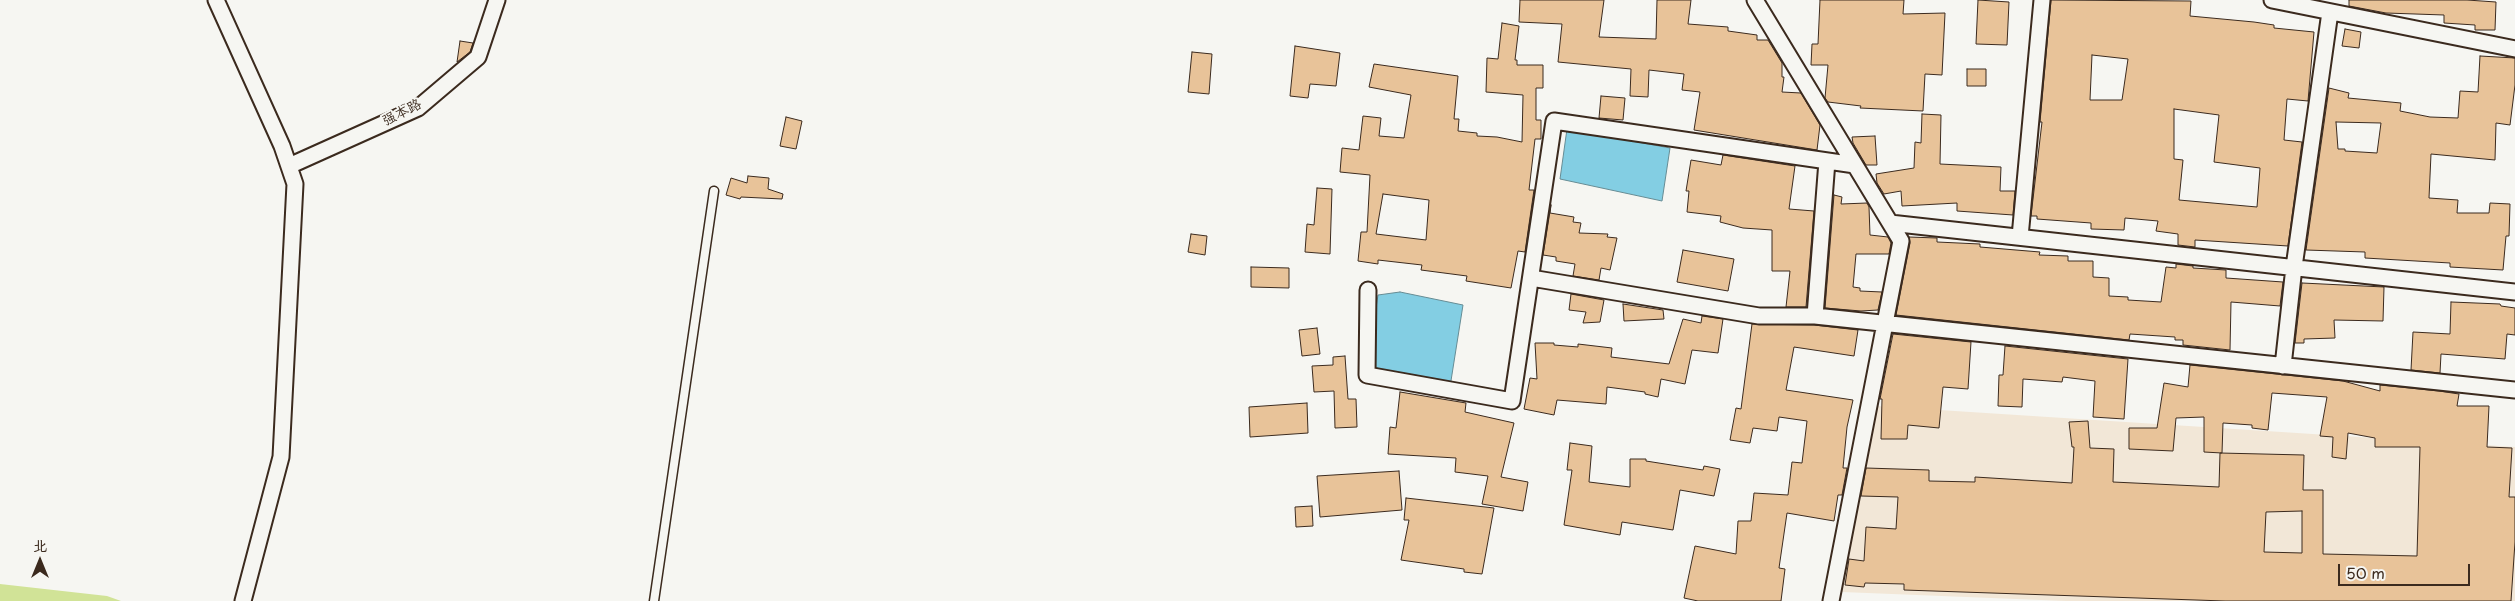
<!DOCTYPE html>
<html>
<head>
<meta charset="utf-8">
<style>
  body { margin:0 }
  #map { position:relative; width:2515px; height:601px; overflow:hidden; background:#f6f6f2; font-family:"Playpen Sans","LXGW WenKai TC",sans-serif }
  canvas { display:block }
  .north { position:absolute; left:15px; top:536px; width:50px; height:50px; -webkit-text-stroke:4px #f6f6f2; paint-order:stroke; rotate:0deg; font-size:14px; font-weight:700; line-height:20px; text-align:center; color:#3b2a1e }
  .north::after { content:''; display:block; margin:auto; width:18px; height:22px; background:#3b2a1e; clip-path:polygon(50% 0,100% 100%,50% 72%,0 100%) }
  .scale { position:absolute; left:2338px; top:564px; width:132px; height:22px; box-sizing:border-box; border:2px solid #3b2a1e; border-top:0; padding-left:6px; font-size:15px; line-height:18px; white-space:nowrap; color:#3b2a1e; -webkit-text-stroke:4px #f6f6f2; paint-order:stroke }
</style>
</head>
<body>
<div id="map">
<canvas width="2515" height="601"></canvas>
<div class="north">北</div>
<div class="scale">50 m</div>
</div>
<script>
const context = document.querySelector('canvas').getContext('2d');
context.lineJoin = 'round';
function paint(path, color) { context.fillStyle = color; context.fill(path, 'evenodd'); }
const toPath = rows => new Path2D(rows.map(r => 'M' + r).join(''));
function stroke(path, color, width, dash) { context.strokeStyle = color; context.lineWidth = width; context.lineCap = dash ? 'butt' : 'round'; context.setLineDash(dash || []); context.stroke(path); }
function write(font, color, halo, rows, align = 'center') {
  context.font = font + ' "Playpen Sans","LXGW WenKai TC",sans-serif'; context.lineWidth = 4; context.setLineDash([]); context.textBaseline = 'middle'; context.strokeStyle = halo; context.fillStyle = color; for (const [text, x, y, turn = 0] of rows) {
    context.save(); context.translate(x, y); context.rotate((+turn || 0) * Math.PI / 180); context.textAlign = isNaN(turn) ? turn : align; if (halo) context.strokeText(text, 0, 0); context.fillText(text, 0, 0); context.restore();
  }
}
const built = toPath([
  [1877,406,2515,447,2515,601,2066,601,1842,592]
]);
const green = toPath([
  [0,584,107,596,121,601,0,601]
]);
const water = toPath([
  [1567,129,1670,148,1662,201,1560,179,1567,129],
  [1400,292,1463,305,1450,387,1383,372,1374,366,1373,327,1378,295,1400,292]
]);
const building = toPath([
  [1520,0,1604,0,1599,37,1656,39,1657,0,1691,0,1688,24,1728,27,1728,31,1757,35,1757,40,1768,40,1782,63,1782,77,1784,77,1782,92,1801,93,1820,125,1817,150,1694,130,1700,92,1682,90,1684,74,1649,70,1648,97,1630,96,1631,69,1558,62,1562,24,1519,22,1520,0],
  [1820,0,1904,0,1903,14,1945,13,1942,75,1925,74,1923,111,1860,108,1861,106,1828,102,1825,98,1828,65,1811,65,1812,44,1818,44,1820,0],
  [1978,0,2009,2,2007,45,1976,44,1978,0],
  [2051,0,2191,1,2190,16,2254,22,2274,25,2274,28,2314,32,2308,101,2287,99,2284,140,2302,142,2288,246,2195,240,2195,247,2178,245,2178,234,2156,231,2158,221,2125,218,2124,230,2091,229,2091,223,2037,219,2037,216,2031,216,2042,122,2040,122,2051,0],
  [2092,55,2128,59,2122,100,2090,100,2092,55],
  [2174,109,2219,115,2214,162,2260,168,2257,207,2179,200,2183,160,2174,159,2174,109],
  [2349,0,2467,0,2496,2,2495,30,2475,30,2475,25,2444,23,2444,15,2386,13,2349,6,2349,0],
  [1502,23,1519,26,1515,60,1517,60,1517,65,1543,65,1543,88,1536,88,1536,120,1541,120,1541,139,1535,139,1529,190,1534,190,1525,252,1518,251,1511,288,1466,281,1467,276,1421,270,1422,265,1378,260,1378,264,1358,261,1361,232,1367,232,1370,175,1340,172,1342,148,1359,150,1363,116,1381,118,1379,136,1404,138,1411,95,1369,87,1374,64,1458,76,1454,119,1459,119,1458,131,1477,133,1477,136,1497,137,1522,142,1523,95,1486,92,1487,58,1498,59,1502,23],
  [1383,194,1429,200,1426,240,1376,234,1383,194],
  [2345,29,2361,32,2359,48,2342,46,2345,29],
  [460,41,473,43,470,52,457,62,460,41],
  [1295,46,1340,53,1336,86,1310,84,1308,98,1290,96,1295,46],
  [1192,52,1212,54,1209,94,1188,92,1192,52],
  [2480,56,2515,58,2515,85,2510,125,2496,123,2495,160,2431,154,2429,198,2458,200,2457,213,2489,213,2490,203,2510,204,2509,236,2506,236,2503,270,2450,267,2450,263,2365,258,2365,252,2306,250,2329,88,2349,93,2348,98,2401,103,2400,111,2430,117,2458,118,2460,91,2478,92,2480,56],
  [2336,122,2381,123,2377,153,2345,151,2345,149,2338,149,2336,122],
  [1967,69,1986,69,1986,86,1967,86,1967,69],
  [1601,96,1625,98,1623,120,1599,118,1601,96],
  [1922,114,1941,115,1940,164,2001,167,2000,191,2015,191,2013,215,1957,211,1957,203,1902,206,1901,191,1884,194,1877,183,1876,174,1914,168,1915,142,1921,143,1922,114],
  [786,117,802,121,796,149,780,146,786,117],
  [1875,136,1877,165,1866,165,1853,143,1852,137,1875,136],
  [1723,155,1795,166,1789,209,1814,211,1806,307,1786,307,1790,271,1772,271,1772,230,1743,228,1720,222,1721,216,1687,212,1689,191,1686,191,1691,160,1721,165,1723,155],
  [748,176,769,178,768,189,783,194,782,199,741,197,740,199,726,195,731,178,747,183,748,176],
  [1317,188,1332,189,1330,254,1305,252,1307,224,1314,225,1317,188],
  [1834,195,1842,197,1841,204,1867,203,1869,207,1870,235,1888,237,1891,243,1889,254,1856,254,1853,287,1860,288,1860,291,1882,292,1878,310,1861,311,1825,308,1834,195],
  [1551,205,1550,213,1574,217,1573,222,1581,223,1579,233,1608,234,1607,237,1617,238,1610,270,1601,268,1599,280,1573,276,1575,264,1556,261,1556,257,1543,255,1551,205],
  [1191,234,1207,236,1205,255,1188,252,1191,234],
  [1909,237,1937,238,1937,242,1980,244,1980,247,2040,252,2039,255,2068,256,2068,261,2093,261,2093,277,2109,278,2109,296,2128,297,2128,300,2161,302,2166,267,2176,268,2176,264,2193,266,2193,268,2226,270,2226,278,2283,282,2280,306,2231,302,2230,350,2183,345,2183,340,2175,340,2175,337,2130,334,2129,340,1896,315,1910,243,1909,237],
  [1683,250,1734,259,1728,291,1677,282,1683,250],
  [1251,267,1289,268,1289,288,1251,287,1251,267],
  [2302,283,2384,287,2383,321,2334,320,2335,338,2304,339,2304,343,2295,343,2302,283],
  [1571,294,1604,300,1600,322,1583,323,1586,312,1569,310,1571,294],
  [2451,302,2500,304,2501,306,2515,308,2515,335,2507,334,2505,359,2441,354,2440,373,2411,370,2413,332,2450,334,2451,302],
  [1623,304,1663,310,1664,319,1624,321,1623,304],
  [1702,316,1723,319,1718,353,1692,350,1685,384,1661,379,1658,397,1645,394,1645,392,1607,387,1606,404,1557,400,1554,415,1524,409,1530,378,1537,379,1535,343,1554,343,1554,345,1578,347,1578,344,1612,348,1611,357,1669,364,1683,319,1701,323,1702,316],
  [1752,324,1814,325,1858,330,1854,356,1794,347,1786,390,1853,400,1847,427,1843,468,1847,468,1842,495,1838,495,1834,521,1787,513,1779,568,1785,569,1781,601,1698,601,1684,598,1695,546,1736,554,1738,521,1751,521,1754,493,1788,495,1792,462,1802,463,1807,421,1779,417,1777,431,1753,428,1750,443,1730,440,1736,408,1741,409,1752,324],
  [1317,328,1320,354,1302,356,1299,330,1317,328],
  [1893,334,1971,342,1968,389,1943,387,1939,428,1908,425,1907,439,1881,439,1882,399,1880,399,1893,334],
  [2005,346,2128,359,2124,419,2093,417,2095,381,2063,377,2062,382,2023,379,2022,407,1998,406,1999,375,2003,375,2005,346],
  [1345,356,1348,399,1356,399,1357,427,1335,428,1334,391,1314,392,1312,366,1333,365,1333,357,1345,356],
  [2190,365,2343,381,2380,391,2380,385,2439,391,2459,394,2457,406,2489,406,2487,447,2512,448,2509,497,2515,497,2515,542,2511,601,2225,601,1904,590,1904,584,1865,583,1864,587,1845,585,1849,559,1864,561,1866,527,1896,529,1898,497,1861,496,1866,468,1929,470,1929,481,1975,482,1975,477,2072,483,2074,447,2072,447,2069,422,2088,421,2090,448,2114,449,2113,482,2219,487,2220,453,2304,455,2303,490,2323,490,2323,554,2417,556,2420,447,2375,447,2375,438,2348,433,2346,459,2332,457,2333,437,2320,436,2327,397,2272,393,2268,430,2252,428,2252,425,2223,423,2222,453,2204,452,2204,417,2176,418,2173,451,2129,449,2129,428,2157,428,2164,383,2188,387,2190,365],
  [2302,511,2302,553,2264,552,2266,512,2302,511],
  [1400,392,1466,403,1465,412,1514,423,1501,477,1528,482,1523,511,1482,504,1488,476,1455,472,1456,458,1388,454,1390,427,1396,428,1400,392],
  [1307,403,1308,433,1250,437,1249,407,1307,403],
  [1570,443,1592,446,1589,482,1630,487,1630,459,1646,459,1646,461,1703,470,1704,466,1720,469,1714,496,1680,490,1673,530,1622,522,1620,535,1564,525,1572,470,1567,470,1570,443],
  [1399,471,1402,510,1320,517,1317,476,1399,471],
  [1406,498,1494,508,1482,574,1464,572,1464,569,1401,560,1409,520,1404,520,1406,498],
  [1312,506,1313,526,1296,527,1295,507,1312,506]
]);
const service = toPath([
  [654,601,714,191]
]);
const minor = toPath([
  [216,0,282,146,295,184,281,457,243,601],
  [1755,0,1901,241,1831,601],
  [2272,0,2515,49],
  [1827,161,1815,316,2515,390],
  [289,166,418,108,478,57,497,0],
  [1890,223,2515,292],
  [2020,237,2042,0],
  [1531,278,1759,316,1815,316],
  [1368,290,1367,375,1512,401,1554,121,1855,165],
  [2283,366,2294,267,2330,12]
]);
const streetNames = [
  ["强本路",402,113,-27]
];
paint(built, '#f2e7d7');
paint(green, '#d1e397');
paint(water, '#83cee3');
stroke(water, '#668c94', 1);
paint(building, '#e8c399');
stroke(building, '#3b2a1e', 1);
stroke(service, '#3b2a1e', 11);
stroke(minor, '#3b2a1e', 19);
stroke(service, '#f6f6f2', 8);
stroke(minor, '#f6f6f2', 15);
write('14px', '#3b2a1e', '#f6f6f2', streetNames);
</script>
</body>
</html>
